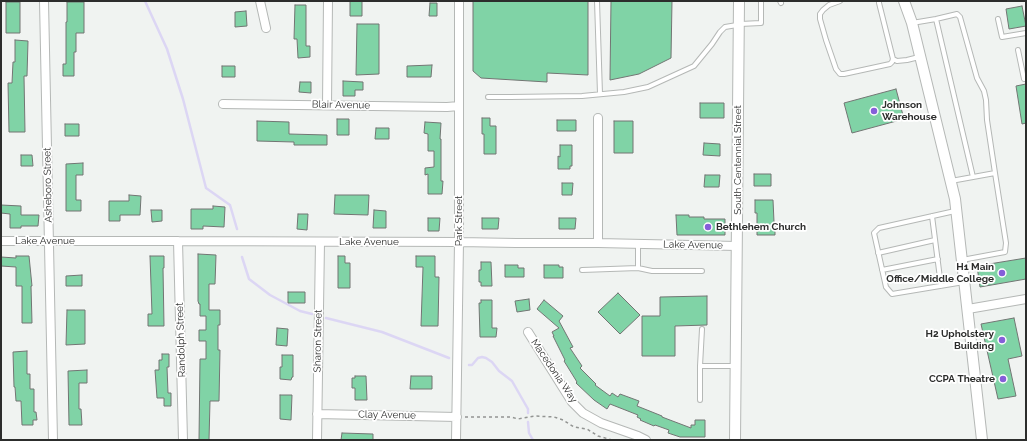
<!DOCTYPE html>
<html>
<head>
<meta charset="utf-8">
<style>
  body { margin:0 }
  #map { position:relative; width:1027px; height:441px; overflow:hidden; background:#f0f3f1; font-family:Raleway,sans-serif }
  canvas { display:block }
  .frame { position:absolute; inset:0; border:2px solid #2c2d2c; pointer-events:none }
</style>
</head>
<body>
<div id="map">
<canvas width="1027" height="441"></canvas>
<div class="frame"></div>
</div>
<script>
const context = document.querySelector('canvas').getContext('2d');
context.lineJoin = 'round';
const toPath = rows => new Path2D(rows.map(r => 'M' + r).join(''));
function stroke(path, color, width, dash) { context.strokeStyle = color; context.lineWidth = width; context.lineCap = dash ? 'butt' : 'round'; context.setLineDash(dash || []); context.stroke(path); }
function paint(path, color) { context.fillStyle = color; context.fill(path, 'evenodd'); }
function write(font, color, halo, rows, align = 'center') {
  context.font = font + ' Raleway,sans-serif'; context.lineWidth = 3.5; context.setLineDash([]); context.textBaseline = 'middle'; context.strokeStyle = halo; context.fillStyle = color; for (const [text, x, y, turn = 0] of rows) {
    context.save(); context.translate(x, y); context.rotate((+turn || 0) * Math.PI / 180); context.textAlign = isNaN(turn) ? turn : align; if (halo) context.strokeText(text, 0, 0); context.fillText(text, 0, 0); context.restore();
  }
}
const stream = toPath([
  [145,1,167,49,183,99,206,188,230,205,237,229],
  [242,257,249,279,270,295,300,311,312,314],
  [326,318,382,332,449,358],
  [469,365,472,365,478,358,482,357,486,358,492,362,499,371,512,381,528,409,528,413],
  [528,422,529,433,533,440]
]);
const building = toPath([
  [350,1,362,1,362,16,350,16,350,1],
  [473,1,588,1,588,75,547,73,547,82,481,78,473,71,473,1],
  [611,1,672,1,671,58,639,74,610,80,611,1],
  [6,2,20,2,20,33,6,33,6,2],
  [67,2,84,2,84,33,76,33,76,52,74,52,74,76,63,76,63,64,66,64,66,22,67,22,67,2],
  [430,3,437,3,437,16,429,16,430,3],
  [295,5,306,5,306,46,310,46,310,57,298,58,297,39,294,39,295,5],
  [1022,6,1026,26,1009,29,1006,9,1022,6],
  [246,11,247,26,235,27,235,12,246,11],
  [357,24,379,24,379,74,356,75,357,24],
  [15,40,28,41,27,76,24,76,25,132,9,132,8,83,12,83,13,62,15,62,15,40],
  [432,65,431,77,407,77,407,66,432,65],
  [222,66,235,66,235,77,222,77,222,66],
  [343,81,363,82,363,90,355,90,355,96,343,96,343,81],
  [300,82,311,82,311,93,299,92,300,82],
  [1026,84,1026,123,1022,124,1016,86,1026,84],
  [896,89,904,119,852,133,844,103,896,89],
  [700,103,724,103,724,118,700,118,700,103],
  [482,118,490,118,490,126,496,126,496,154,484,154,484,134,482,134,482,118],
  [337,119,349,119,349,135,337,135,337,119],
  [557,120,576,120,576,131,557,131,557,120],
  [257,121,289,122,289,134,327,135,327,145,294,145,294,142,257,141,257,121],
  [614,121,633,121,633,153,614,153,614,121],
  [425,122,441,123,440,139,441,139,441,181,443,181,442,194,428,194,428,174,425,175,425,168,434,167,434,151,428,151,428,134,424,133,425,122],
  [65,124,79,124,79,136,65,136,65,124],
  [376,128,389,128,389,139,375,139,376,128],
  [704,143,720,144,720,156,703,155,704,143],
  [560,145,572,145,572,166,570,166,570,169,558,169,558,156,560,157,560,145],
  [21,155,32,155,33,166,21,166,21,155],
  [83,163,83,175,76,175,76,200,81,200,81,211,66,211,66,164,83,163],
  [754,174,771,174,771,186,754,186,754,174],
  [705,175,720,175,719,187,704,187,705,175],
  [562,183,573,183,572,195,562,195,562,183],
  [129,195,141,196,140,215,120,215,120,221,109,221,109,201,129,201,129,195],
  [335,195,369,195,368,215,334,214,335,195],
  [755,200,773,200,774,222,775,222,775,235,757,235,757,213,755,213,755,200],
  [1,205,21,206,21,215,39,215,38,226,21,226,21,228,10,228,10,214,1,213,1,205],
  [213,206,225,207,224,227,203,226,203,229,191,229,191,209,213,209,213,206],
  [151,210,162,210,162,221,152,222,151,210],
  [374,210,386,211,386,228,373,228,374,210],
  [298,214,308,214,307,230,297,229,298,214],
  [676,215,689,215,689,217,704,217,704,219,725,219,725,235,677,235,676,215],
  [428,218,440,218,439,231,428,231,428,218],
  [482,218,499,218,498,229,482,229,482,218],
  [559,218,576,218,575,229,559,229,559,218],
  [198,254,216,255,215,284,209,284,209,310,220,310,220,325,218,325,218,350,220,350,219,401,210,401,209,440,199,440,200,359,206,359,206,341,199,341,199,330,206,330,206,316,200,316,200,304,199,304,198,301,198,254],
  [16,256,29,256,32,286,31,286,32,323,22,323,22,286,16,286,16,267,1,266,1,257,16,258,16,256],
  [150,256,164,256,164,268,163,268,164,326,148,326,148,314,152,314,150,256],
  [338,256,345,256,345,263,350,263,350,288,338,288,338,256],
  [416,256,435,256,435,277,439,277,438,326,421,326,423,267,416,267,416,256],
  [1026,258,1026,279,980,287,977,266,1026,258],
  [481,262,491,262,492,286,481,286,481,282,479,282,479,270,481,270,481,262],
  [505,265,518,265,518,268,524,268,524,277,505,277,505,265],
  [544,265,559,265,559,267,563,267,563,278,544,278,544,265],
  [82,275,82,286,66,286,66,276,82,275],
  [288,292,305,292,305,303,288,303,288,292],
  [618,293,640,315,620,334,598,312,618,293],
  [707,296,707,325,675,326,675,356,642,356,642,316,660,316,660,297,707,296],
  [529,299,530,310,517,312,515,301,529,299],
  [481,300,492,300,492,328,497,328,496,337,480,337,479,303,481,303,481,300],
  [544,300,563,316,559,321,573,347,570,348,582,366,580,368,596,384,595,385,610,396,612,393,618,397,620,394,639,401,637,406,662,416,662,417,691,428,691,425,695,425,695,420,705,420,705,437,680,437,668,433,669,430,655,425,654,426,640,420,641,419,637,417,638,415,610,404,607,409,594,400,576,383,577,382,564,361,565,360,553,336,554,336,552,332,559,328,537,309,544,300],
  [67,310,85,310,85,344,66,345,67,310],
  [1014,318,1022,356,1008,359,1016,396,998,399,981,324,1014,318],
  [277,328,288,329,287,346,276,345,277,328],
  [27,351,27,374,30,374,30,389,34,389,34,412,36,412,37,420,33,420,33,425,22,425,21,401,16,401,15,387,14,387,13,352,27,351],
  [162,354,169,354,169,367,167,367,168,393,171,393,171,406,164,406,164,398,157,398,155,370,159,370,159,360,162,360,162,354],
  [282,355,293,355,293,377,292,377,291,380,280,379,280,367,282,367,282,355],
  [87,370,87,383,79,383,79,409,81,409,82,425,69,425,68,371,87,370],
  [355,376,366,376,367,400,355,400,355,388,352,388,352,378,355,378,355,376],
  [411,376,432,376,432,389,410,389,411,376],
  [280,395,292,395,291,420,280,419,280,395],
  [342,433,373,434,373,440,341,440,342,433]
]);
const path = toPath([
  [465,417,511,417,518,419,535,416,554,417,563,420,574,427,587,429,598,436,612,440]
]);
const service = toPath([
  [597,1,600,94],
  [780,1,781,3],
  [840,1,829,5,823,10,820,14,820,19,826,40,836,69,840,74,844,74,890,64,892,62,893,59],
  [879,1,879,3,893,59,897,61,907,60,919,57],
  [936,19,973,177],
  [998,19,1002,37,1026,33],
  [912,23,936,19,957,14,960,17,977,78,984,91,986,100,987,120,995,173],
  [740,24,761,23,761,1],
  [1018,50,1024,79,1026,79],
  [488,97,510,97,582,96,624,92,648,87,694,66,712,44,720,32,725,27,737,25],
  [951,181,995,173,1006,243,1005,252,962,260],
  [955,211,879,228,874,233,886,287,892,294,964,282],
  [932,216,941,286],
  [638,244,638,268,652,271,702,271],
  [878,253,935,240],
  [582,270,638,268],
  [882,270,938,259],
  [702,329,700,366,736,366],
  [700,366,700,400]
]);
const minor = toPath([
  [44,1,53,440],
  [260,1,266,28],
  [223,104,447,107,459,106],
  [327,105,328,1],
  [598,118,598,243],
  [1,241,178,241,459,242,516,243,598,243,737,246],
  [178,241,183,440],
  [968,309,1026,299],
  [528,332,572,402,583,413,601,423,638,436,646,440],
  [317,414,457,417],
  [317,440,320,242],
  [456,440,459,242,459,1]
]);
const tertiary = toPath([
  [904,1,912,23,955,199,982,440],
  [735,440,739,1]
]);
const markers = [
  [874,111,4,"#855ed9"],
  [708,227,4,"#855ed9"],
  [1002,273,4,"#855ed9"],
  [1002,340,4,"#855ed9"],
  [1003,379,4,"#855ed9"]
];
const streetNames = [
  ["Blair Avenue",341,105,1],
  ["South Centennial Street",738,160,-90],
  ["Asheboro Street",48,185,-91],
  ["Park Street",459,221,-90],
  ["Lake Avenue",45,241],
  ["Lake Avenue",369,242],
  ["Lake Avenue",693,245,1],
  ["Randolph Street",181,340,-92],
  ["Sharon Street",318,341,-89],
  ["Macedonia Way",554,371,56],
  ["Clay Avenue",387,415,1]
];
const poiNames = [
  ["Johnson",882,105,"left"],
  ["Warehouse",882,117,"left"],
  ["Bethlehem Church",716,227,"left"],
  ["H1 Main",994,267],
  ["Office/Middle College",994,279],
  ["H2 Upholstery",994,334],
  ["Building",994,346],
  ["CCPA Theatre",995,379]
];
stroke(stream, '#dcd6f4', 2.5);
paint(building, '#80d3a6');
stroke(building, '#727573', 1);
stroke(service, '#b5b8b6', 6);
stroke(minor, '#b5b8b6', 10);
stroke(tertiary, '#b5b8b6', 12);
stroke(path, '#929492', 1.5, [3, 3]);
stroke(service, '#fff', 4);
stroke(minor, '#fff', 8);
stroke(tertiary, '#fff', 10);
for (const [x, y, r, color] of markers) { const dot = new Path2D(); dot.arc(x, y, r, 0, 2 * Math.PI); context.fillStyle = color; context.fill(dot); stroke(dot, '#fff', 1.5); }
write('10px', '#2c2d2c', '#fff', streetNames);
write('bold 10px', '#2c2d2c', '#fff', poiNames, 'right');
</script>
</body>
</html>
